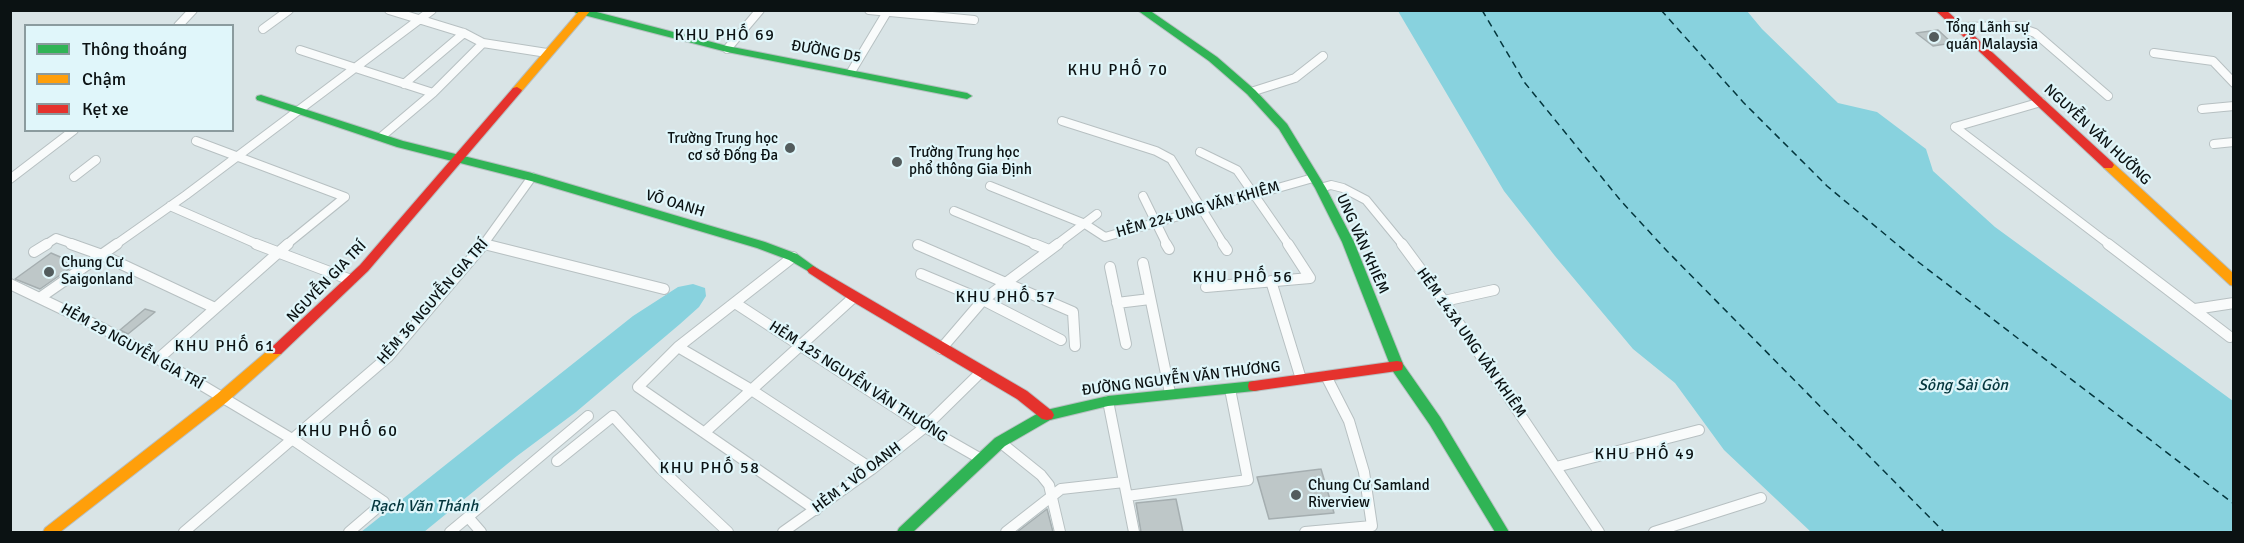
<!DOCTYPE html>
<html>
<head>
<meta charset="utf-8">
<style>
  body { margin:0 }
  #map { position:relative; width:2244px; height:543px; overflow:hidden; background:#d9e4e6; font-family:Signika,sans-serif }
  canvas { display:block }
  .frame { position:absolute; inset:0; border:12px solid #0b1213; pointer-events:none }
  .legend { position:absolute; left:24px; top:24px; width:210px; height:108px; box-sizing:border-box; background:#e0f6fa; border:2px solid #8b9b9e; margin:0; padding:8px 10px; list-style:none; font-size:18px; color:#0b1213 }
  .legend li { display:flex; align-items:center; gap:12px; height:30px }
  .legend b { width:30px; border:2px solid #8b9b9e }
</style>
</head>
<body>
<div id="map">
<canvas width="2244" height="543"></canvas>
<div class="frame"></div>
<ul class="legend">
<li><b style="height:8px;background:#30b455"></b>Thông thoáng</li>
<li><b style="height:8px;background:#ff9f0a"></b>Chậm</li>
<li><b style="height:8px;background:#e5322d"></b>Kẹt xe</li>
</ul>
</div>
<script>
const context = document.querySelector('canvas').getContext('2d');
context.lineJoin = 'round';
function paint(path, color) { context.fillStyle = color; context.fill(path, 'evenodd'); }
const toPath = rows => new Path2D(rows.map(r => 'M' + r).join(''));
function stroke(path, color, width, dash) { context.strokeStyle = color; context.lineWidth = width; context.lineCap = dash ? 'butt' : 'round'; context.setLineDash(dash || []); context.stroke(path); }
function write(font, color, halo, rows, align = 'center') {
  context.font = font + ' Signika,sans-serif'; context.lineWidth = 4.5; context.setLineDash([]); context.textBaseline = 'middle'; context.strokeStyle = halo; context.fillStyle = color; for (const [text, x, y, turn = 0] of rows) {
    context.save(); context.translate(x, y); context.rotate((+turn || 0) * Math.PI / 180); context.textAlign = isNaN(turn) ? turn : align; if (halo) context.strokeText(text, 0, 0); context.fillText(text, 0, 0); context.restore();
  }
}
const water = toPath([
  [1398,11,1747,11,1762,29,1838,103,1877,112,1926,149,1933,171,1995,227,2233,401,2233,532,1811,532,1724,450,1675,383,1633,349,1555,256,1504,191],
  [693,284,705,288,706,296,699,307,680,324,576,412,517,456,424,532,361,532,633,316,678,287]
]);
const ferry = toPath([
  [1482,10,1525,83,1621,201,1667,251,1944,532],
  [1661,10,1743,102,1827,186,1917,261,2234,504]
]);
const building = toPath([
  [1938,30,1952,43,1933,46,1916,33,1938,30],
  [51,253,72,262,75,260,79,262,40,289,15,279,51,253],
  [145,309,155,312,128,334,120,330,145,309],
  [1321,469,1334,513,1269,519,1257,477,1321,469],
  [1176,499,1183,532,1141,532,1136,503,1176,499],
  [1047,509,1053,532,1017,532,1047,509]
]);
const streetFar1 = toPath([
  [389,10,464,33,483,43,547,53],
  [869,10,974,20],
  [178,26,193,10],
  [1957,27,2015,26,2035,33,2108,96],
  [263,29,289,10],
  [727,49,760,10],
  [300,50,433,93],
  [2154,53,2213,61,2234,83],
  [851,72,887,12],
  [404,84,464,33],
  [1251,92,1295,78,1323,56],
  [2202,109,2234,106],
  [1062,121,1156,151,1171,159,1224,245],
  [1955,127,2110,245],
  [1955,127,2041,102],
  [381,137,433,93,483,43],
  [196,141,345,197,286,245],
  [2214,144,2234,142],
  [1200,152,1237,170,1289,245],
  [74,177,96,160],
  [10,179,74,130],
  [990,186,1085,224,1105,237,1313,178],
  [1320,188,1331,185,1343,188,1366,200,1403,245],
  [1143,196,1167,245],
  [170,206,259,245],
  [954,211,1037,245],
  [484,244,489,245],
  [45,245,56,238,76,245],
  [115,245,186,195,432,10],
  [483,245,532,177],
  [1056,245,1097,214]
]);
const street = toPath([
  [71,244,102,255,215,308],
  [256,244,351,280],
  [484,244,664,289],
  [1034,244,1049,250],
  [1166,244,1169,249],
  [1223,244,1227,250],
  [1402,244,1444,301,1599,532],
  [2108,244,2230,337],
  [918,245,1073,312,1075,346],
  [34,252,47,244],
  [793,257,678,347,638,387,816,510],
  [1143,263,1170,393],
  [1110,267,1126,344],
  [921,274,983,300,1061,340],
  [1271,281,1301,379],
  [10,284,104,329,158,359,292,439,384,502,349,532],
  [1206,287,1310,278,1288,244],
  [41,297,117,244],
  [1444,301,1494,290],
  [735,303,925,427,981,459],
  [1117,303,1150,299],
  [2195,309,2234,303],
  [678,347,750,389,872,469],
  [941,349,983,300,1058,244],
  [158,359,288,244],
  [1108,401,1134,532],
  [705,432,854,297],
  [1000,442,1041,475,1049,485,1060,532],
  [557,461,613,416,661,469,728,532],
  [1556,467,1699,430],
  [1127,496,1248,480,1230,389],
  [468,517,588,416],
  [184,532,388,357,484,244],
  [450,532,468,517,481,532],
  [783,532,872,469,925,427,981,372],
  [1006,532,1061,489,1124,482],
  [1305,532,1372,526,1364,472,1349,421,1326,376],
  [1654,532,1761,498]
]);
const fast = toPath([
  [589,10,727,46,967,93,972,96,967,99,727,52,576,13,574,11,589,10],
  [1137,10,1149,10,1217,57,1255,90,1287,124,1326,188,1354,242,1403,364,1440,417,1509,532,1495,532,1430,425,1392,370,1342,242,1315,188,1279,129,1247,94,1209,61,1137,10],
  [261,95,403,141,532,173,765,242,797,254,819,270,813,274,789,260,757,248,531,181,397,147,257,100,256,98,257,96,261,95],
  [1254,381,1259,382,1260,386,1259,390,1254,391,1108,406,1050,420,1005,446,913,532,897,532,899,528,995,438,1042,411,1108,396,1254,381]
]);
const slow = toPath([
  [580,10,591,10,521,92,513,92,512,90,513,88,580,10],
  [2108,161,2112,162,2234,274,2234,286,2230,285,2104,168,2102,165,2108,161],
  [277,345,281,346,283,350,281,354,227,402,60,532,43,532,45,528,217,394,273,346,277,345]
]);
const jam = toPath([
  [1935,10,1946,10,2112,162,2114,165,2112,168,2104,168,1935,10],
  [517,87,522,90,521,92,368,271,281,354,273,354,271,350,273,346,360,265,513,88,517,87],
  [813,266,1027,391,1052,411,1054,415,1052,419,1047,420,1042,419,1017,399,850,300,809,273,807,270,813,266],
  [1397,361,1402,362,1403,366,1402,370,1397,371,1254,391,1249,390,1248,386,1249,382,1254,381,1397,361]
]);
const markers = [
  [1934,37,6,"#535c5d"],
  [790,148,6,"#535c5d"],
  [897,162,6,"#535c5d"],
  [49,272,6,"#535c5d"],
  [1296,495,6,"#535c5d"]
];
const poiNames = [
  ["Tổng Lãnh sự",1946,28],
  ["quán Malaysia",1946,45],
  ["Trường Trung học",778,139,"right"],
  ["cơ sở Đống Đa",778,156,"right"],
  ["Trường Trung học",909,153],
  ["phổ thông Gia Định",909,170],
  ["Chung Cư",61,263],
  ["Saigonland",61,280],
  ["Chung Cư Samland",1308,486],
  ["Riverview",1308,503]
];
const streetNames = [
  ["ĐƯỜNG D5",826,52,10],
  ["NGUYỄN VĂN HƯỞNG",2097,135,43],
  ["VÕ OANH",675,204,17],
  ["HẺM 224 UNG VĂN KHIÊM",1198,210,-16],
  ["UNG VĂN KHIÊM",1362,244,66],
  ["NGUYỄN GIA TRÍ",327,282,-46],
  ["HẺM 36 NGUYỄN GIA TRÍ",433,302,-49],
  ["HẺM 143A UNG VĂN KHIÊM",1471,343,55],
  ["HẺM 29 NGUYỄN GIA TRÍ",132,347,29],
  ["ĐƯỜNG NGUYỄN VĂN THƯƠNG",1181,379,-7],
  ["HẺM 125 NGUYỄN VĂN THƯƠNG",858,382,33],
  ["HẺM 1 VÕ OANH",857,478,-37]
];
const neighbourhoodNames = [
  ["KHU PHỐ 69",725,36],
  ["KHU PHỐ 70",1118,71],
  ["KHU PHỐ 56",1243,278],
  ["KHU PHỐ 57",1006,298],
  ["KHU PHỐ 61",225,347],
  ["KHU PHỐ 60",348,432],
  ["KHU PHỐ 49",1645,455],
  ["KHU PHỐ 58",710,469]
];
const waterNames = [
  ["Sông Sài Gòn",1963,386],
  ["Rạch Văn Thánh",424,507]
];
paint(water, '#88d2de');
stroke(ferry, '#04363d', 1.5, [7, 5]);
paint(building, '#bec7c8');
stroke(building, '#a5aeb0', 1.5);
stroke(streetFar1, '#b7c0c2', 10);
stroke(street, '#b7c0c2', 12);
stroke(fast, '#b7c0c2', 2);
stroke(slow, '#b7c0c2', 2);
stroke(jam, '#b7c0c2', 2);
stroke(streetFar1, '#f9fbfb', 8);
stroke(street, '#f9fbfb', 10);
paint(fast, '#30b455');
paint(slow, '#ff9f0a');
paint(jam, '#e5322d');
for (const [x, y, r, color] of markers) { const dot = new Path2D(); dot.arc(x, y, r, 0, 2 * Math.PI); context.fillStyle = color; context.fill(dot); stroke(dot, '#e0f6fa', 2); }
write('15px', '#0b1213', '#e0f6fa', poiNames, 'left');
write('15px', '#0b1213', '#e0f6fa', streetNames);
context.letterSpacing = '1.5px';
write('16px', '#0b1213', '#e0f6fa', neighbourhoodNames);
context.letterSpacing = '0px';
write('italic 16px', '#04363d', '#e0f6fa', waterNames);
</script>
</body>
</html>
